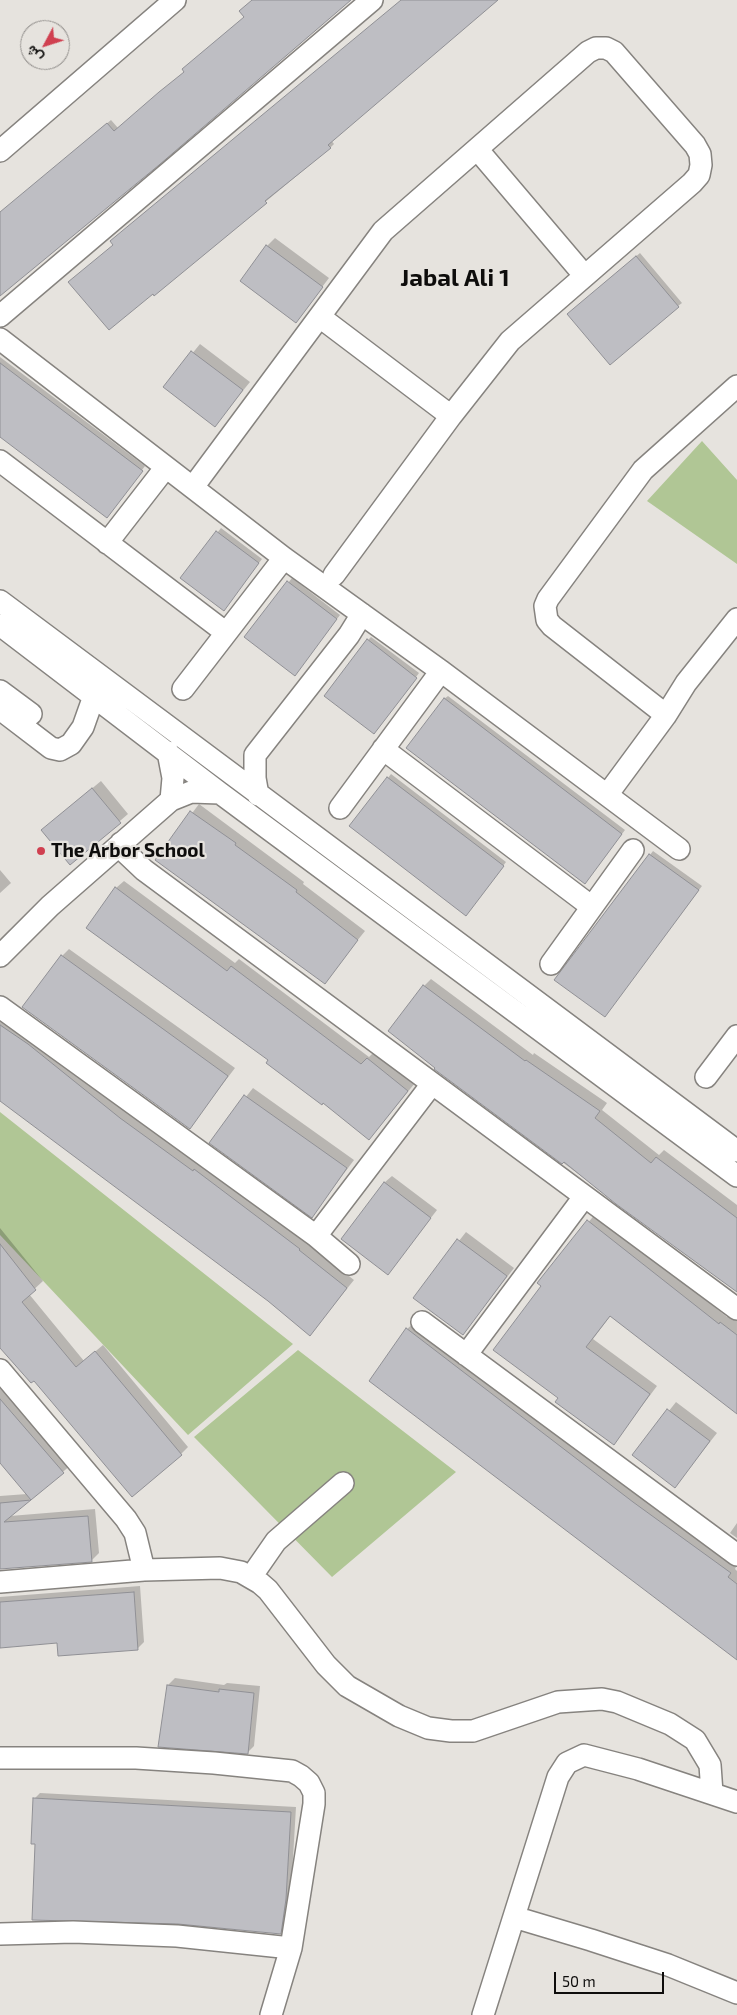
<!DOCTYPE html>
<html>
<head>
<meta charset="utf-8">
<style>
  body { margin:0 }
  #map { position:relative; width:737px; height:2015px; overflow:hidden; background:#e6e3de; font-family:"Exo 2",Vazirmatn,sans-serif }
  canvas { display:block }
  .north { position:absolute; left:20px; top:20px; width:50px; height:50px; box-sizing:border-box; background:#e6e3de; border:1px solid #908d8a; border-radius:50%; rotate:230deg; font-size:14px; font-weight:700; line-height:20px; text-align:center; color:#0e0d0c }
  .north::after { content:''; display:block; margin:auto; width:18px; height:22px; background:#d04050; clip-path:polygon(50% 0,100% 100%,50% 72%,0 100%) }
  .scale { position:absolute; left:554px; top:1972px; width:110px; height:22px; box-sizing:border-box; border:2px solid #0e0d0c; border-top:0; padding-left:6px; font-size:15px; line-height:18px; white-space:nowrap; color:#0e0d0c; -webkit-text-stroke:4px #e6e3de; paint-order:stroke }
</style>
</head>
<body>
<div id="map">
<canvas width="737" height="2015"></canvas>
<div class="north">ش</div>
<div class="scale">50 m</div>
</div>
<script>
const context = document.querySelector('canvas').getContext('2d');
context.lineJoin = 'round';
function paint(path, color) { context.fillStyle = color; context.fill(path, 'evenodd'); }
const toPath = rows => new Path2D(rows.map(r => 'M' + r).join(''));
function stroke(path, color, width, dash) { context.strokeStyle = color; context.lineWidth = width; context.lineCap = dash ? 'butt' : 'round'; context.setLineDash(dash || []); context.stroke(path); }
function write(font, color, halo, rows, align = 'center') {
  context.font = font + ' "Exo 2",sans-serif'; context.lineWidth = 4.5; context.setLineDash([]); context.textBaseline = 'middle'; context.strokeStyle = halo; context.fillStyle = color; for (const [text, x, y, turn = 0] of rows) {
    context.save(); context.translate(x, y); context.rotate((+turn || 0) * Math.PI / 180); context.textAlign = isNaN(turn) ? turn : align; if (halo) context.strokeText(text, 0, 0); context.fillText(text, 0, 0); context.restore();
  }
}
const green = toPath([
  [702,441,737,480,737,564,647,501],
  [0,1112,293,1344,188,1435,0,1235],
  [298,1350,456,1472,332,1577,194,1437]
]);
const shadow = toPath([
  [253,0,350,0,0,295,0,213,111,120,118,128,185,72,245,17],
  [401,0,497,0,331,140,334,144,330,148,155,294],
  [275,238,329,278,296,321,267,246],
  [640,253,682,303,678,306,572,311],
  [200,344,250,382,215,425,165,387],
  [0,357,145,466,110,513,0,436],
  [221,528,262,559,227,605,182,578],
  [292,578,340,615,298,670,246,637],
  [371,637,419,673,378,729,368,640],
  [448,696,625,830,588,879,444,699],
  [391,774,506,862,470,910,351,826],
  [101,781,128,814,70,864,42,830],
  [199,804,304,882,303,884,365,931,324,982,157,860],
  [653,851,702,886,608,1011,556,979],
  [0,870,11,883,0,893],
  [124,881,235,963,239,959,369,1057,375,1051,415,1083,376,1131,270,1060,116,888],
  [69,949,235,1068,190,1127,62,956],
  [431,979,533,1055,534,1053,607,1103,602,1110,659,1155,664,1150,737,1205,737,1291,436,1069,424,986],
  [0,1012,307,1240,305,1242,354,1280,310,1334,268,1300,0,1100],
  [253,1088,354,1160,312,1216,210,1142],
  [392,1176,437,1210,388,1273,384,1183],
  [596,1213,727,1317,729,1315,737,1321,737,1413,611,1315,593,1339,657,1386,614,1443,559,1398,542,1286,539,1283],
  [0,1228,43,1281,29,1294,84,1361,103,1345,188,1447,181,1454,34,1379,0,1345],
  [466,1232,514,1268,463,1334,415,1297],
  [415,1322,737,1565,735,1569,737,1571,737,1658,407,1329],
  [0,1382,71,1465,10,1516,95,1509,99,1553,91,1561,0,1568,0,1496,27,1494,0,1461],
  [676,1402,717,1433,675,1486,634,1455],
  [737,1523,737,1538,730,1533],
  [140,1586,144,1642,137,1649,58,1642,0,1647,0,1597],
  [175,1678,224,1685,227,1683,260,1686,254,1746,247,1753,168,1685],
  [40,1793,296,1807,291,1892,286,1927,280,1933,36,1843,34,1799]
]);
const building = toPath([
  [252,0,351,0,159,165,0,296,0,212,107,123,114,131,159,92,184,72,182,69,244,17,239,11,252,0],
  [401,0,498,0,328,145,331,148,265,201,267,203,154,296,153,294,109,330,68,282,113,245,110,241,401,0],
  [266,245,323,287,296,323,240,281,266,245],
  [636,256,679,307,610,365,567,314,636,256],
  [191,351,243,390,215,427,163,387,191,351],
  [0,363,143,471,107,518,0,437,0,363],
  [216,531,259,563,224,611,180,578,216,531],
  [287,581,337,619,295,676,244,637,287,581],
  [367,639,417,678,374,734,324,696,367,639],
  [444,698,622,834,585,884,406,748,444,698],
  [387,777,504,866,466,916,349,826,387,777],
  [92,788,121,823,70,865,41,830,92,788],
  [190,811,236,843,235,845,297,890,296,892,358,940,325,984,155,860,190,811],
  [649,854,699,890,605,1017,554,980,649,854],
  [115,887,227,971,231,966,361,1064,367,1058,408,1091,369,1140,323,1103,322,1105,266,1063,268,1060,86,928,115,887],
  [61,955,228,1076,190,1129,22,1007,61,955],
  [423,985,525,1061,526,1060,600,1111,595,1118,651,1163,656,1157,737,1218,737,1292,616,1204,564,1162,562,1164,434,1069,435,1068,388,1031,423,985],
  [0,1025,28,1044,120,1118,193,1171,194,1169,300,1249,299,1250,347,1288,310,1336,268,1301,0,1101,0,1025],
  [244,1095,347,1168,312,1218,209,1143,244,1095],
  [384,1182,431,1218,388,1275,341,1239,384,1182],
  [587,1220,719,1324,720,1322,737,1335,737,1414,610,1316,586,1347,650,1394,614,1445,555,1402,558,1398,493,1350,541,1286,537,1283,587,1220],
  [457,1239,507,1276,463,1335,413,1298,457,1239],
  [0,1244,36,1290,22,1302,76,1367,95,1351,182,1455,132,1497,34,1381,31,1383,0,1348,0,1244],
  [406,1328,633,1502,731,1573,728,1577,737,1584,737,1660,369,1381,406,1328],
  [0,1399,64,1473,4,1522,88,1516,92,1562,0,1569,0,1503,31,1500,0,1463,0,1399],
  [667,1409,710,1441,675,1488,632,1455,667,1409],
  [134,1592,138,1650,58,1656,57,1643,0,1648,0,1602,134,1592],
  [167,1685,219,1692,219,1689,254,1693,248,1754,158,1747,167,1685],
  [33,1798,291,1812,286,1899,281,1934,178,1924,32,1920,35,1844,31,1844,33,1798]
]);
const minor = toPath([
  [477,149,584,275],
  [0,151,175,0],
  [0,316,372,0],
  [320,317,451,416],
  [0,339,284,558,441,671,679,849],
  [0,461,225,632],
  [193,487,383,231,588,52,596,48,606,48,614,52,695,145,700,154,701,165,699,175,692,183,510,341,451,416,334,575],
  [107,543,166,467],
  [0,601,737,1151],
  [0,625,220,793,737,1176],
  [183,689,284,558],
  [0,691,31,714],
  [0,709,51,748,60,750,71,744,83,727,94,696],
  [666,715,552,626,547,620,545,606,548,599,643,470,737,386],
  [383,749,592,907],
  [168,752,173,778,171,800],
  [258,795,255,778,255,755,349,635,362,614],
  [607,795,666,715,686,683,737,619],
  [340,808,441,671],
  [121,843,126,853,144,870,737,1309],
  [0,956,50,906,171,800,191,792,220,793],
  [551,964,633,850],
  [0,1007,316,1236,349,1264],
  [706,1077,737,1036],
  [316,1236,432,1084],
  [422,1322,737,1555],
  [466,1355,584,1197],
  [0,1370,126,1519,135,1533,144,1570],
  [251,1577,276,1541,343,1483],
  [0,1582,144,1570,220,1568,241,1572,260,1583,268,1590,326,1665,347,1686,399,1716,428,1728,451,1731,473,1731,558,1702,602,1699,617,1702,670,1724,695,1740,710,1765,712,1793],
  [0,1758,136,1758,214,1763,292,1771,301,1776,309,1783,314,1793,314,1804,291,1948,271,2015],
  [514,1917,591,1940,668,1965,737,1993],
  [0,1934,73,1932,177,1936,291,1948],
  [483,2015,558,1777,567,1763,584,1755,638,1769,737,1802]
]);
const markers = [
  [41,851,5,"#d04050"]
];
const poiNames = [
  ["The Arbor School",51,851]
];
const districtNames = [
  ["Jabal Ali 1",455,278]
];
paint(green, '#b0c695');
paint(shadow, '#0003');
paint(building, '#bebec3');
stroke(building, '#909095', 1);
stroke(minor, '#86837f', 24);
stroke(minor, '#fff', 21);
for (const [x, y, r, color] of markers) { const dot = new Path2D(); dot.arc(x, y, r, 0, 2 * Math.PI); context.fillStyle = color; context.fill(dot); stroke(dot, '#e6e3de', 2); }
write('bold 19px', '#0e0d0c', '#e6e3de', poiNames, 'left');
write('bold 24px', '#0e0d0c', '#e6e3de', districtNames);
</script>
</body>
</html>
